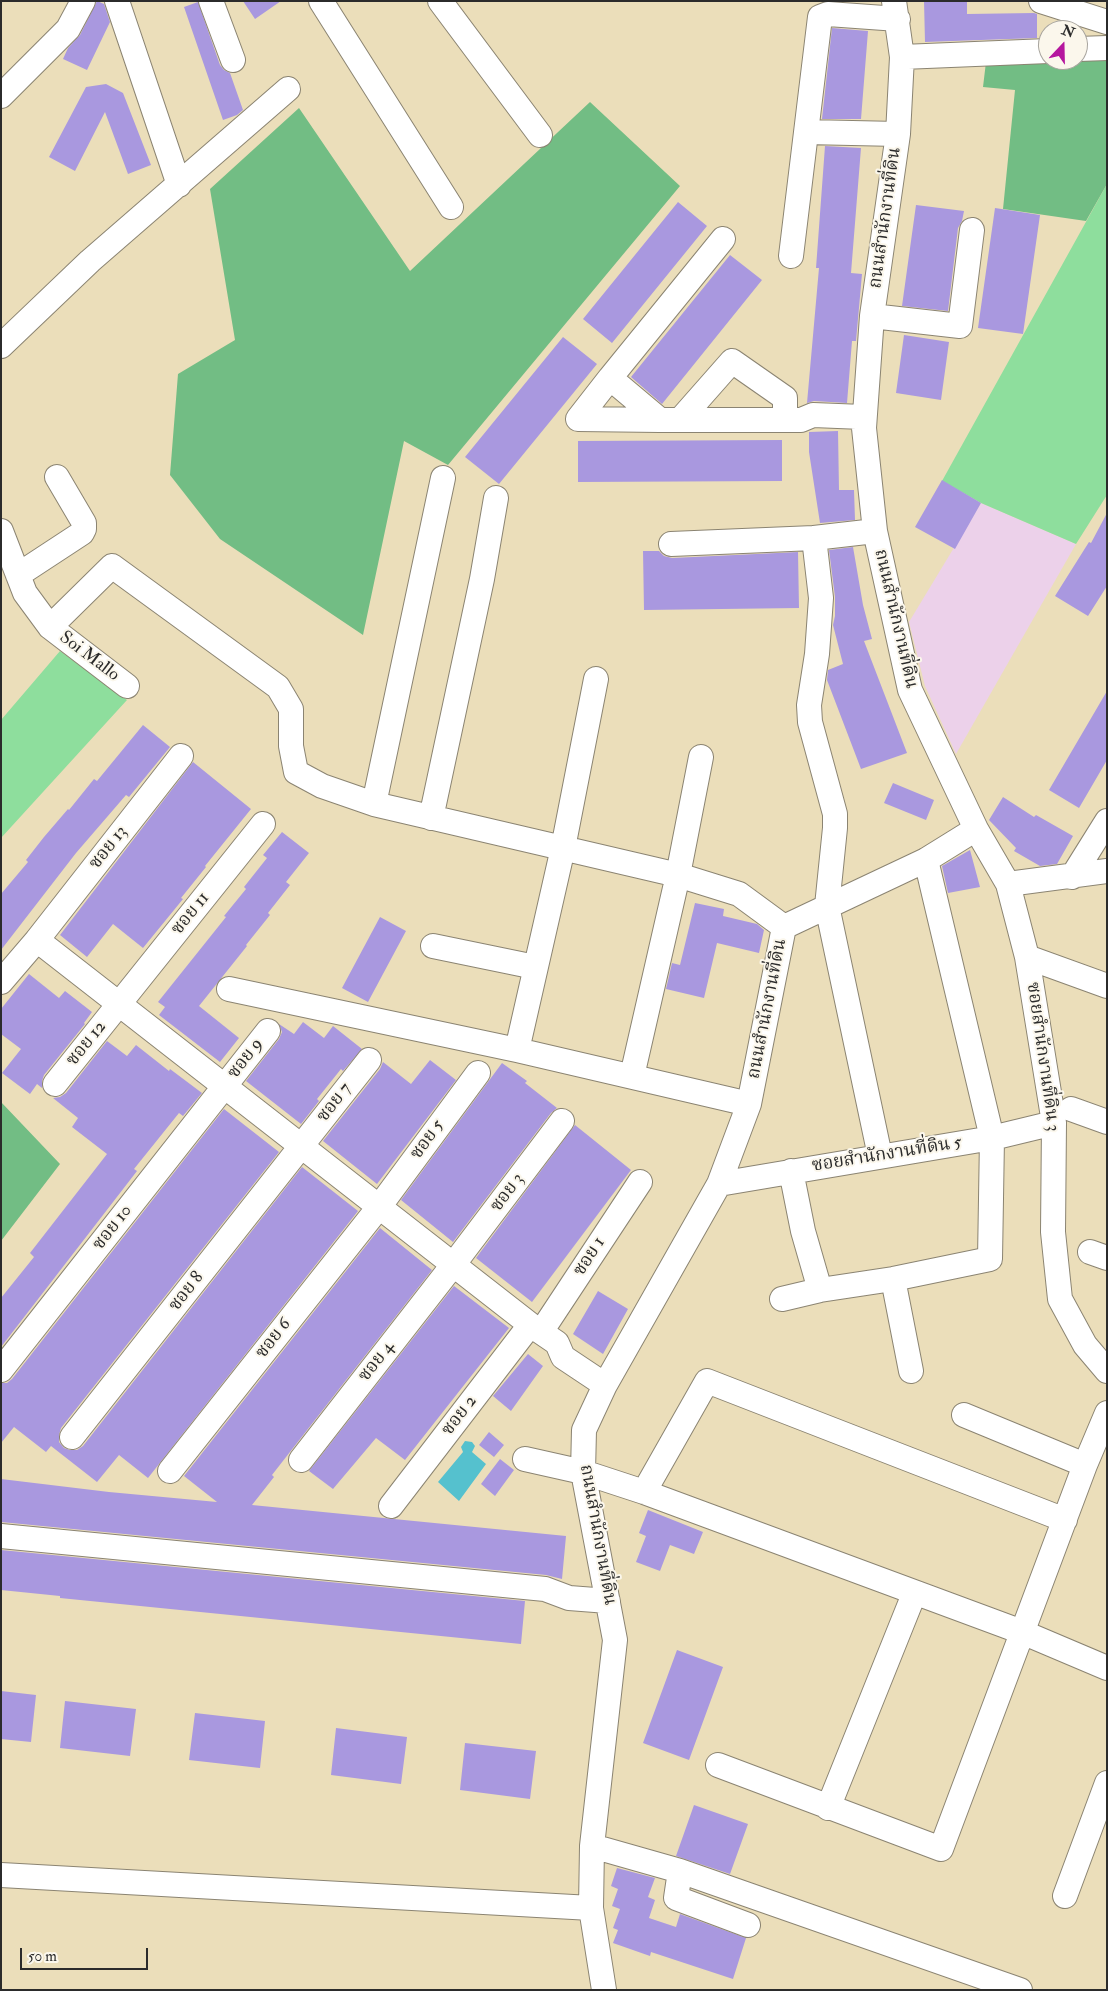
<!DOCTYPE html>
<html>
<head>
<meta charset="utf-8">
<style>
  body { margin:0 }
  #map { position:relative; width:1108px; height:1991px; overflow:hidden; background:#ebdeba; font-family:"IM FELL Double Pica",serif }
  canvas { display:block }
  .frame { position:absolute; inset:0; border:2px solid #2b2b2b; pointer-events:none }
  .north { position:absolute; left:1038px; top:20px; width:50px; height:50px; box-sizing:border-box; background:#fbf7ec; border:1px solid #a8a59f; border-radius:50%; rotate:21deg; font-size:14px; font-weight:700; line-height:20px; text-align:center; color:#2b2b2b }
  .north::after { content:''; display:block; margin:auto; width:18px; height:22px; background:#b5179e; clip-path:polygon(50% 0,100% 100%,50% 72%,0 100%) }
  .scale { position:absolute; left:20px; top:1948px; width:128px; height:22px; box-sizing:border-box; border:2px solid #2b2b2b; border-top:0; padding-left:6px; font-size:15px; line-height:18px; white-space:nowrap; color:#2b2b2b; -webkit-text-stroke:4px #fbf7ec; paint-order:stroke }
</style>
</head>
<body>
<div id="map">
<canvas width="1108" height="1991"></canvas>
<div class="frame"></div>
<div class="north">N</div>
<div class="scale">50 m</div>
</div>
<script>
const context = document.querySelector('canvas').getContext('2d');
context.lineJoin = 'round';
function paint(path, color) { context.fillStyle = color; context.fill(path, 'evenodd'); }
const toPath = rows => new Path2D(rows.map(r => 'M' + r).join(''));
function stroke(path, color, width, dash) { context.strokeStyle = color; context.lineWidth = width; context.lineCap = dash ? 'butt' : 'round'; context.setLineDash(dash || []); context.stroke(path); }
function write(font, color, halo, rows, align = 'center') {
  context.font = font + ' "IM FELL Double Pica","Noto Serif Thai",serif'; context.lineWidth = 4; context.setLineDash([]); context.textBaseline = 'middle'; context.strokeStyle = halo; context.fillStyle = color; for (const [text, x, y, turn = 0] of rows) {
    context.save(); context.translate(x, y); context.rotate((+turn || 0) * Math.PI / 180); context.textAlign = isNaN(turn) ? turn : align; if (halo) context.strokeText(text, 0, 0); context.fillText(text, 0, 0); context.restore();
  }
}
const built = toPath([
  [981,503,1076,544,956,754,925,686,909,622]
]);
const green = toPath([
  [1107,184,1107,495,1076,544,981,503,942,481],
  [60,651,127,700,1,838,1,720]
]);
const forest = toPath([
  [1107,58,1107,184,1086,221,1003,209,1015,90,983,87,986,62],
  [590,102,680,186,448,465,404,441,363,635,220,539,170,475,178,374,235,340,210,189,299,108,410,271],
  [1,1102,60,1164,1,1241]
]);
const water = toPath([
  [465,1441,472,1442,475,1446,472,1452,486,1464,459,1501,438,1482,463,1452,461,1447]
]);
const building = toPath([
  [97,1,104,4,110,22,87,70,63,59,68,48,80,35],
  [243,1,281,1,255,19],
  [924,1,967,1,967,14,1034,13,1037,14,1037,38,925,42],
  [198,2,220,65,224,70,230,73,243,110,237,115,223,120,184,7],
  [832,28,868,31,861,119,822,119],
  [106,84,123,93,151,165,128,174,105,112,75,171,49,157,86,87],
  [825,146,861,148,851,273,862,274,856,341,852,341,847,403,814,401,807,403,819,268,816,268],
  [678,202,707,226,612,343,583,319],
  [916,205,964,211,962,221,958,228,948,311,902,306],
  [995,208,1040,215,1023,334,978,328],
  [730,255,762,280,662,404,631,377],
  [904,335,949,342,941,400,896,393],
  [563,337,597,364,499,484,465,457],
  [838,431,839,490,854,490,855,520,820,523,809,452,809,432],
  [782,440,782,481,578,482,578,441],
  [942,480,981,503,955,549,915,527],
  [1107,513,1107,586,1088,616,1055,596,1089,542,1091,543],
  [853,547,863,605,872,639,864,641,907,753,861,769,827,680,828,670,843,664,833,625,835,616,835,597,829,550],
  [643,551,659,551,664,556,672,558,798,552,799,608,644,610],
  [1107,691,1107,760,1079,808,1049,790],
  [143,725,170,747,129,797,126,795,76,853,1,950,1,894,28,862,26,860,44,837,68,809,69,810,94,779,97,781],
  [193,762,251,809,205,866,206,867,181,898,183,899,143,948,113,924,87,957,60,935],
  [893,783,934,800,926,820,884,803],
  [1003,797,1034,817,1036,815,1073,836,1057,864,1040,866,1014,851,1016,848,989,820],
  [282,832,309,853,286,882,290,885,268,913,270,915,246,945,247,946,199,1006,239,1038,220,1062,159,1015,165,1007,158,1002,226,917,224,916,246,889,244,887,267,858,263,855],
  [970,850,980,887,948,893,942,866],
  [695,903,724,909,723,916,757,924,764,930,759,953,717,943,704,998,666,989,672,963,680,965],
  [380,917,406,931,368,1002,342,988],
  [29,974,59,998,65,991,92,1012,84,1023,85,1024,44,1075,42,1081,42,1088,37,1084,30,1094,2,1073,21,1049,1,1034,1,1009],
  [303,1022,324,1038,333,1026,362,1049,343,1071,341,1069,317,1099,319,1101,301,1124,246,1081,279,1039,282,1032,279,1024,294,1034],
  [107,1041,127,1056,136,1045,169,1071,170,1069,202,1093,183,1116,179,1113,134,1169,137,1171,1,1347,1,1298,34,1257,30,1253,107,1154,72,1127,78,1118,53,1098,60,1097,66,1093],
  [430,1060,456,1080,377,1184,323,1141,380,1069,383,1062,411,1084],
  [502,1063,527,1081,525,1083,557,1108,551,1113,453,1242,401,1200],
  [224,1109,279,1152,61,1428,59,1435,59,1442,64,1448,70,1450,77,1450,83,1446,302,1167,358,1211,148,1478,119,1455,97,1482,51,1446,46,1452,14,1427,1,1443,1,1383,7,1383,12,1379],
  [575,1125,631,1170,532,1302,476,1258],
  [380,1228,432,1270,272,1475,274,1477,252,1505,566,1536,562,1579,546,1575,1,1522,1,1479,109,1492,217,1502,184,1476],
  [454,1286,509,1328,405,1460,376,1438,333,1489,309,1471],
  [598,1291,628,1309,603,1354,573,1334],
  [528,1354,543,1366,511,1411,493,1396],
  [489,1432,504,1445,494,1457,479,1445],
  [500,1459,514,1470,495,1496,481,1484],
  [648,1510,703,1532,694,1554,670,1545,660,1571,636,1562,646,1536,639,1533],
  [1,1550,525,1601,521,1644,60,1598,60,1596,1,1590],
  [677,1650,723,1667,689,1760,643,1743],
  [1,1691,36,1695,31,1742,1,1739],
  [65,1701,136,1709,130,1756,60,1748],
  [195,1713,265,1721,260,1768,189,1760],
  [336,1728,407,1737,401,1784,331,1775],
  [465,1743,536,1751,530,1799,460,1790],
  [694,1805,748,1824,730,1874,676,1856],
  [617,1868,655,1878,648,1897,655,1900,649,1918,676,1927,680,1914,746,1938,733,1979,651,1952,650,1956,613,1943,618,1930,613,1928,620,1909,612,1906,618,1889,611,1886]
]);
const minor = toPath([
  [117,1,179,185],
  [211,1,233,60],
  [321,1,451,207],
  [440,1,540,135],
  [1041,1,1107,22],
  [1078,49,1107,48],
  [902,57,1048,51],
  [1,96,68,29,83,1],
  [806,132,898,134],
  [791,256,820,17,828,14,898,19],
  [872,316,960,326,972,230],
  [1,346,90,261,288,89],
  [610,378,723,239],
  [660,420,610,378,578,419,660,420,801,420,813,415,863,417],
  [680,420,732,361,785,398,785,420],
  [1,531,25,593,50,627,127,686],
  [814,538,821,598,817,654,809,705,810,722,835,814,835,828,827,906,880,1156],
  [671,544,814,538,875,531],
  [18,575,82,533,84,529,84,523,57,477],
  [50,627,112,566,278,687,291,709,291,746,296,772,322,786,374,804,678,875,739,894,784,927],
  [374,804,443,478],
  [431,818,482,579,496,498],
  [976,829,1008,884,1027,957,1054,1123,1053,1232,1060,1299,1085,1345,1107,1371],
  [1072,877,1107,821],
  [1008,884,1107,871],
  [37,940,532,1326,557,1343,563,1357,605,1385],
  [433,946,535,967],
  [1027,957,1107,986],
  [1,982,37,940,181,756],
  [229,989,517,1050,749,1104],
  [517,1050,563,848,596,679],
  [632,1076,678,875,701,757],
  [55,1084,263,824],
  [1071,1109,1107,1122],
  [791,1171,803,1231,820,1290],
  [719,1184,992,1138,1054,1123],
  [1090,1252,1107,1258],
  [893,1279,911,1371],
  [782,1299,820,1290,893,1279,990,1259,992,1138,926,860],
  [541,1332,640,1182],
  [1,1370,268,1031],
  [964,1415,1085,1465],
  [72,1437,369,1060],
  [525,1459,583,1472,644,1492,1022,1632,1107,1668],
  [301,1460,453,1265,562,1121],
  [170,1471,379,1207,478,1073],
  [644,1492,707,1381,1065,1520],
  [391,1506,530,1325],
  [1,1536,545,1589,569,1598,608,1601],
  [718,1765,941,1849,1085,1465,1107,1413],
  [828,1808,914,1594],
  [592,1846,680,1871,1020,1990],
  [680,1871,676,1898,748,1925],
  [1,1875,591,1908],
  [1065,1896,1107,1783],
  [604,1990,591,1908,592,1846,615,1640,583,1472,584,1430,605,1385,719,1184,749,1104,784,927,926,860,976,829,910,690,875,531,864,428,872,316,898,134,902,57,894,1]
]);
const streetNames = [
  ["ถนนสำนักงานที่ดิน",886,218,-82],
  ["ถนนสำนักงานที่ดิน",895,619,77],
  ["Soi Mallo",89,657,37],
  ["ซอย 13",109,848,-52],
  ["ซอย 11",191,914,-51],
  ["ถนนสำนักงานที่ดิน",768,1009,-79],
  ["ซอย 12",87,1044,-51],
  ["ซอยสำนักงานที่ดิน 3",1042,1057,82],
  ["ซอย 9",246,1059,-52],
  ["ซอย 7",335,1103,-52],
  ["ซอย 5",428,1140,-54],
  ["ซอยสำนักงานที่ดิน 5",887,1155,-9],
  ["ซอย 3",508,1193,-53],
  ["ซอย 10",113,1228,-52],
  ["ซอย 1",590,1257,-57],
  ["ซอย 8",187,1292,-52],
  ["ซอย 6",274,1339,-52],
  ["ซอย 4",377,1362,-52],
  ["ซอย 2",460,1416,-52],
  ["ถนนสำนักงานที่ดิน",597,1535,80]
];
paint(built, '#ecd1ea');
paint(green, '#8ede9d');
paint(forest, '#72bd84');
paint(water, '#55c1ce');
paint(building, '#a998df');
stroke(minor, '#8b8472', 26);
stroke(minor, '#fff', 24);
write('18px', '#2b2b2b', '#fbf7ec', streetNames);
</script>
</body>
</html>
